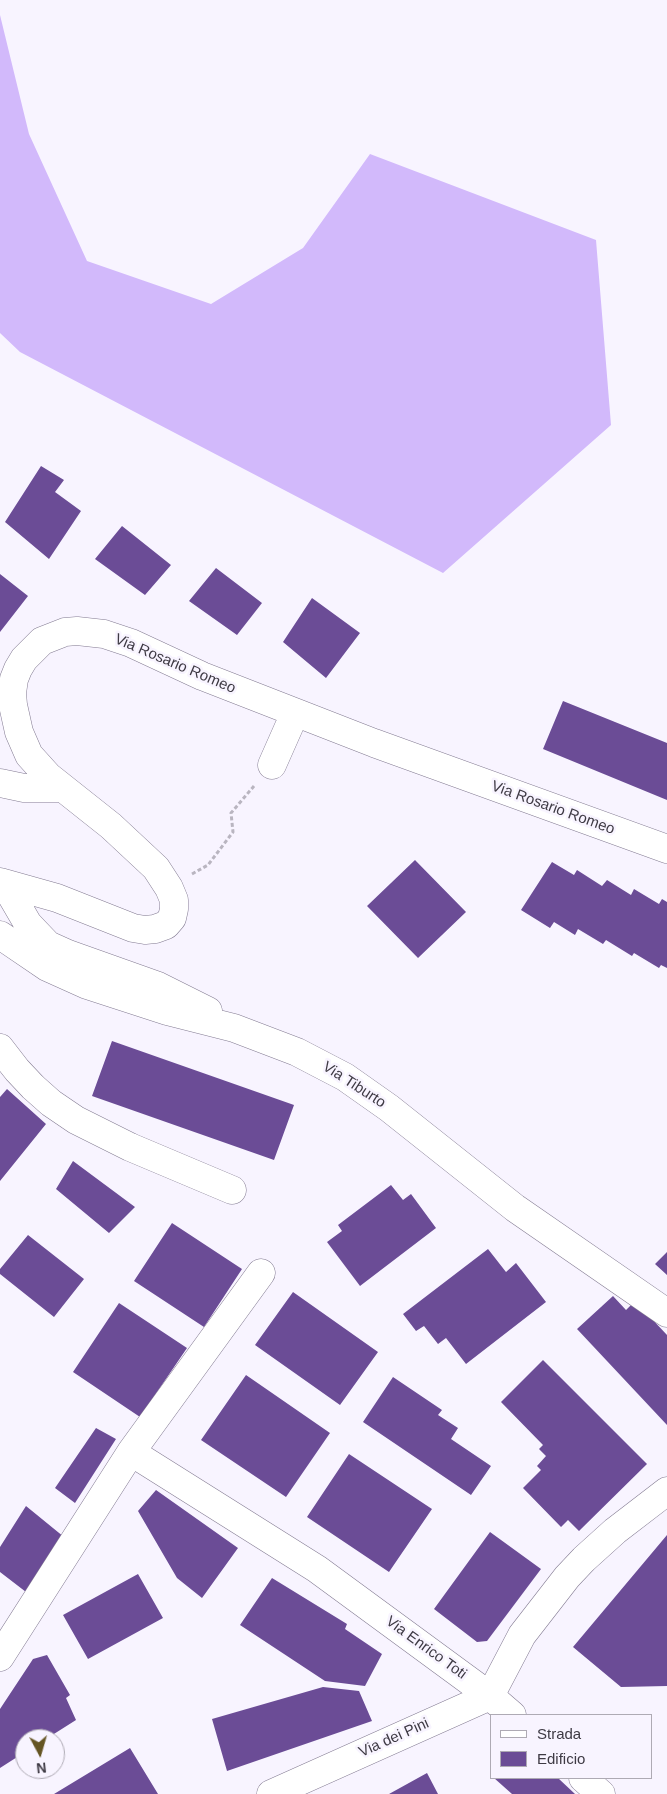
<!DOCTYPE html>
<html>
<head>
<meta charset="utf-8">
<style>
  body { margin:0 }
  #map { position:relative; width:667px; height:1794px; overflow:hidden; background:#f8f4ff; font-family:Helvetica,sans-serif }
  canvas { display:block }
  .legend { position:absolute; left:490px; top:1714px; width:162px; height:65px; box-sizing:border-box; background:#f8f4ff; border:1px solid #aeaab4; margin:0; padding:6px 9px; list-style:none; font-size:15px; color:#3e3a44 }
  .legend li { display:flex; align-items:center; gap:10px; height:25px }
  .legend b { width:25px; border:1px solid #aeaab4 }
  .north { position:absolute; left:15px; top:1729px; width:50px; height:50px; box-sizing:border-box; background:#f8f4ff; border:1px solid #aeaab4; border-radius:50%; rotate:174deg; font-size:14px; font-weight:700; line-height:20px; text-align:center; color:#3e3a44 }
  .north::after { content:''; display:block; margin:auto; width:18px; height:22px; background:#655523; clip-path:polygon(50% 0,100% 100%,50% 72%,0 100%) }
</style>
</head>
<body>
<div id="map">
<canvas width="667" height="1794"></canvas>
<ul class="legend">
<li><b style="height:6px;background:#fff"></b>Strada</li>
<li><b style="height:14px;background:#6b4c96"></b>Edificio</li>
</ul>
<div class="north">N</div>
</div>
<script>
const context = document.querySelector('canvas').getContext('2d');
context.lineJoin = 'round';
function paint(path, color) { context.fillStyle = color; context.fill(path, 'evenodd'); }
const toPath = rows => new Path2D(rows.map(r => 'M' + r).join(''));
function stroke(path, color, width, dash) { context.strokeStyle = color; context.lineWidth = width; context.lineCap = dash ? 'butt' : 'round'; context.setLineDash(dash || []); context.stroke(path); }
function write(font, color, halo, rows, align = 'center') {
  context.font = font + ' Helvetica,sans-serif'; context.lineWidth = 5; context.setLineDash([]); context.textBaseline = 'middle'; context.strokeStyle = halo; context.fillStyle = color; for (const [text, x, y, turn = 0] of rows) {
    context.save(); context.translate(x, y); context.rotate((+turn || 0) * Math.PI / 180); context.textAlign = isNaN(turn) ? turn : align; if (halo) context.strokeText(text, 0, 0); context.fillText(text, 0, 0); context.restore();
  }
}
const forest = toPath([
  [0,15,29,134,87,261,211,304,303,248,370,154,596,240,611,425,443,573,20,352,0,333]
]);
const building = toPath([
  [41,466,64,480,55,492,81,511,49,559,5,522],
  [122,526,171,565,145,595,95,559],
  [216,568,262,603,237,635,189,601],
  [0,574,28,596,0,632],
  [312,598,360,633,326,678,283,642],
  [563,701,667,743,667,800,543,749],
  [415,860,466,912,418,958,367,906],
  [552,862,574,875,577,870,602,886,607,880,631,895,634,889,659,904,662,899,667,902,667,968,661,965,659,968,634,953,632,956,606,940,603,944,578,929,575,935,554,922,550,928,521,910],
  [112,1041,294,1105,274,1160,92,1096],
  [7,1089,46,1124,0,1181,0,1097],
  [73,1161,135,1207,109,1233,56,1189],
  [391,1185,403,1200,411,1194,436,1228,360,1286,327,1242,342,1231,338,1225],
  [172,1223,242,1269,204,1327,134,1281],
  [28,1235,84,1279,54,1317,0,1274,0,1269],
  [488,1249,506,1272,516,1263,546,1302,466,1364,446,1338,438,1344,424,1326,416,1331,403,1314],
  [667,1252,667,1275,655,1264],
  [293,1292,378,1352,340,1405,255,1345],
  [613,1296,626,1310,635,1301,667,1335,667,1425,577,1329],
  [119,1303,187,1348,140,1417,73,1372],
  [543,1360,647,1464,579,1531,568,1520,561,1527,523,1488,541,1470,537,1466,546,1456,539,1449,543,1445,501,1402],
  [246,1375,330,1433,286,1497,201,1440],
  [393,1377,442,1410,438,1415,458,1428,451,1439,491,1466,471,1495,363,1422],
  [96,1428,116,1439,75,1503,55,1488],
  [349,1454,432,1509,389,1572,307,1517],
  [156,1490,238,1548,202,1598,177,1578,138,1511],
  [26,1506,64,1537,26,1592,0,1572,0,1547],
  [490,1532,541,1569,487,1641,477,1642,434,1609],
  [667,1535,667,1686,621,1687,573,1647],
  [138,1574,163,1618,88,1659,63,1615],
  [272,1578,347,1624,345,1629,382,1654,365,1686,325,1681,240,1625],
  [47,1655,70,1695,66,1698,76,1720,46,1739,25,1739,25,1752,0,1768,0,1709,33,1659],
  [323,1687,359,1691,372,1721,227,1771,212,1719],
  [130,1748,158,1794,54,1794],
  [427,1773,438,1794,389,1794],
  [494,1778,558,1778,575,1794,512,1794]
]);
const path = toPath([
  [192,874,208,865,233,832,231,813,254,786]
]);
const minor = toPath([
  [272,765,295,713],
  [0,783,24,788,62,788],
  [0,882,57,898,133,928,145,930,155,929,166,925,172,918,174,909,174,900,169,888,156,868,111,826,48,776,29,755,19,732,13,705,12,693,14,679,18,669,24,659,42,641,65,632,77,631,104,634,131,643,202,676,374,743,667,849],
  [0,882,10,893,28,924,48,945,68,954,158,986,208,1011],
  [0,935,47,967,87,985,167,1011,234,1028,297,1052,345,1077,389,1108,515,1208,667,1313],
  [0,1048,17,1070,33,1087,51,1103,76,1120,130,1147,232,1190],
  [131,1452,317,1569,490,1696,512,1715],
  [0,1657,131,1452,261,1273],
  [490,1696,522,1635,567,1577,584,1559,615,1531,667,1491],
  [583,1778,601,1794],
  [271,1794,490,1696]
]);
const streetNames = [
  ["Via Rosario Romeo",175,664,23],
  ["Via Rosario Romeo",553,808,20],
  ["Via Tiburto",354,1085,33],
  ["Via Enrico Toti",426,1648,36],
  ["Via dei Pini",394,1738,-24]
];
paint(forest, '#d2b9fb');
paint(building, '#6b4c96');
stroke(minor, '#837b92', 29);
stroke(path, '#b9b5c0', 3, [4, 2.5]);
stroke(minor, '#fff', 28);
write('15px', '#3e3a44', '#f8f4ff', streetNames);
</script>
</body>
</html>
